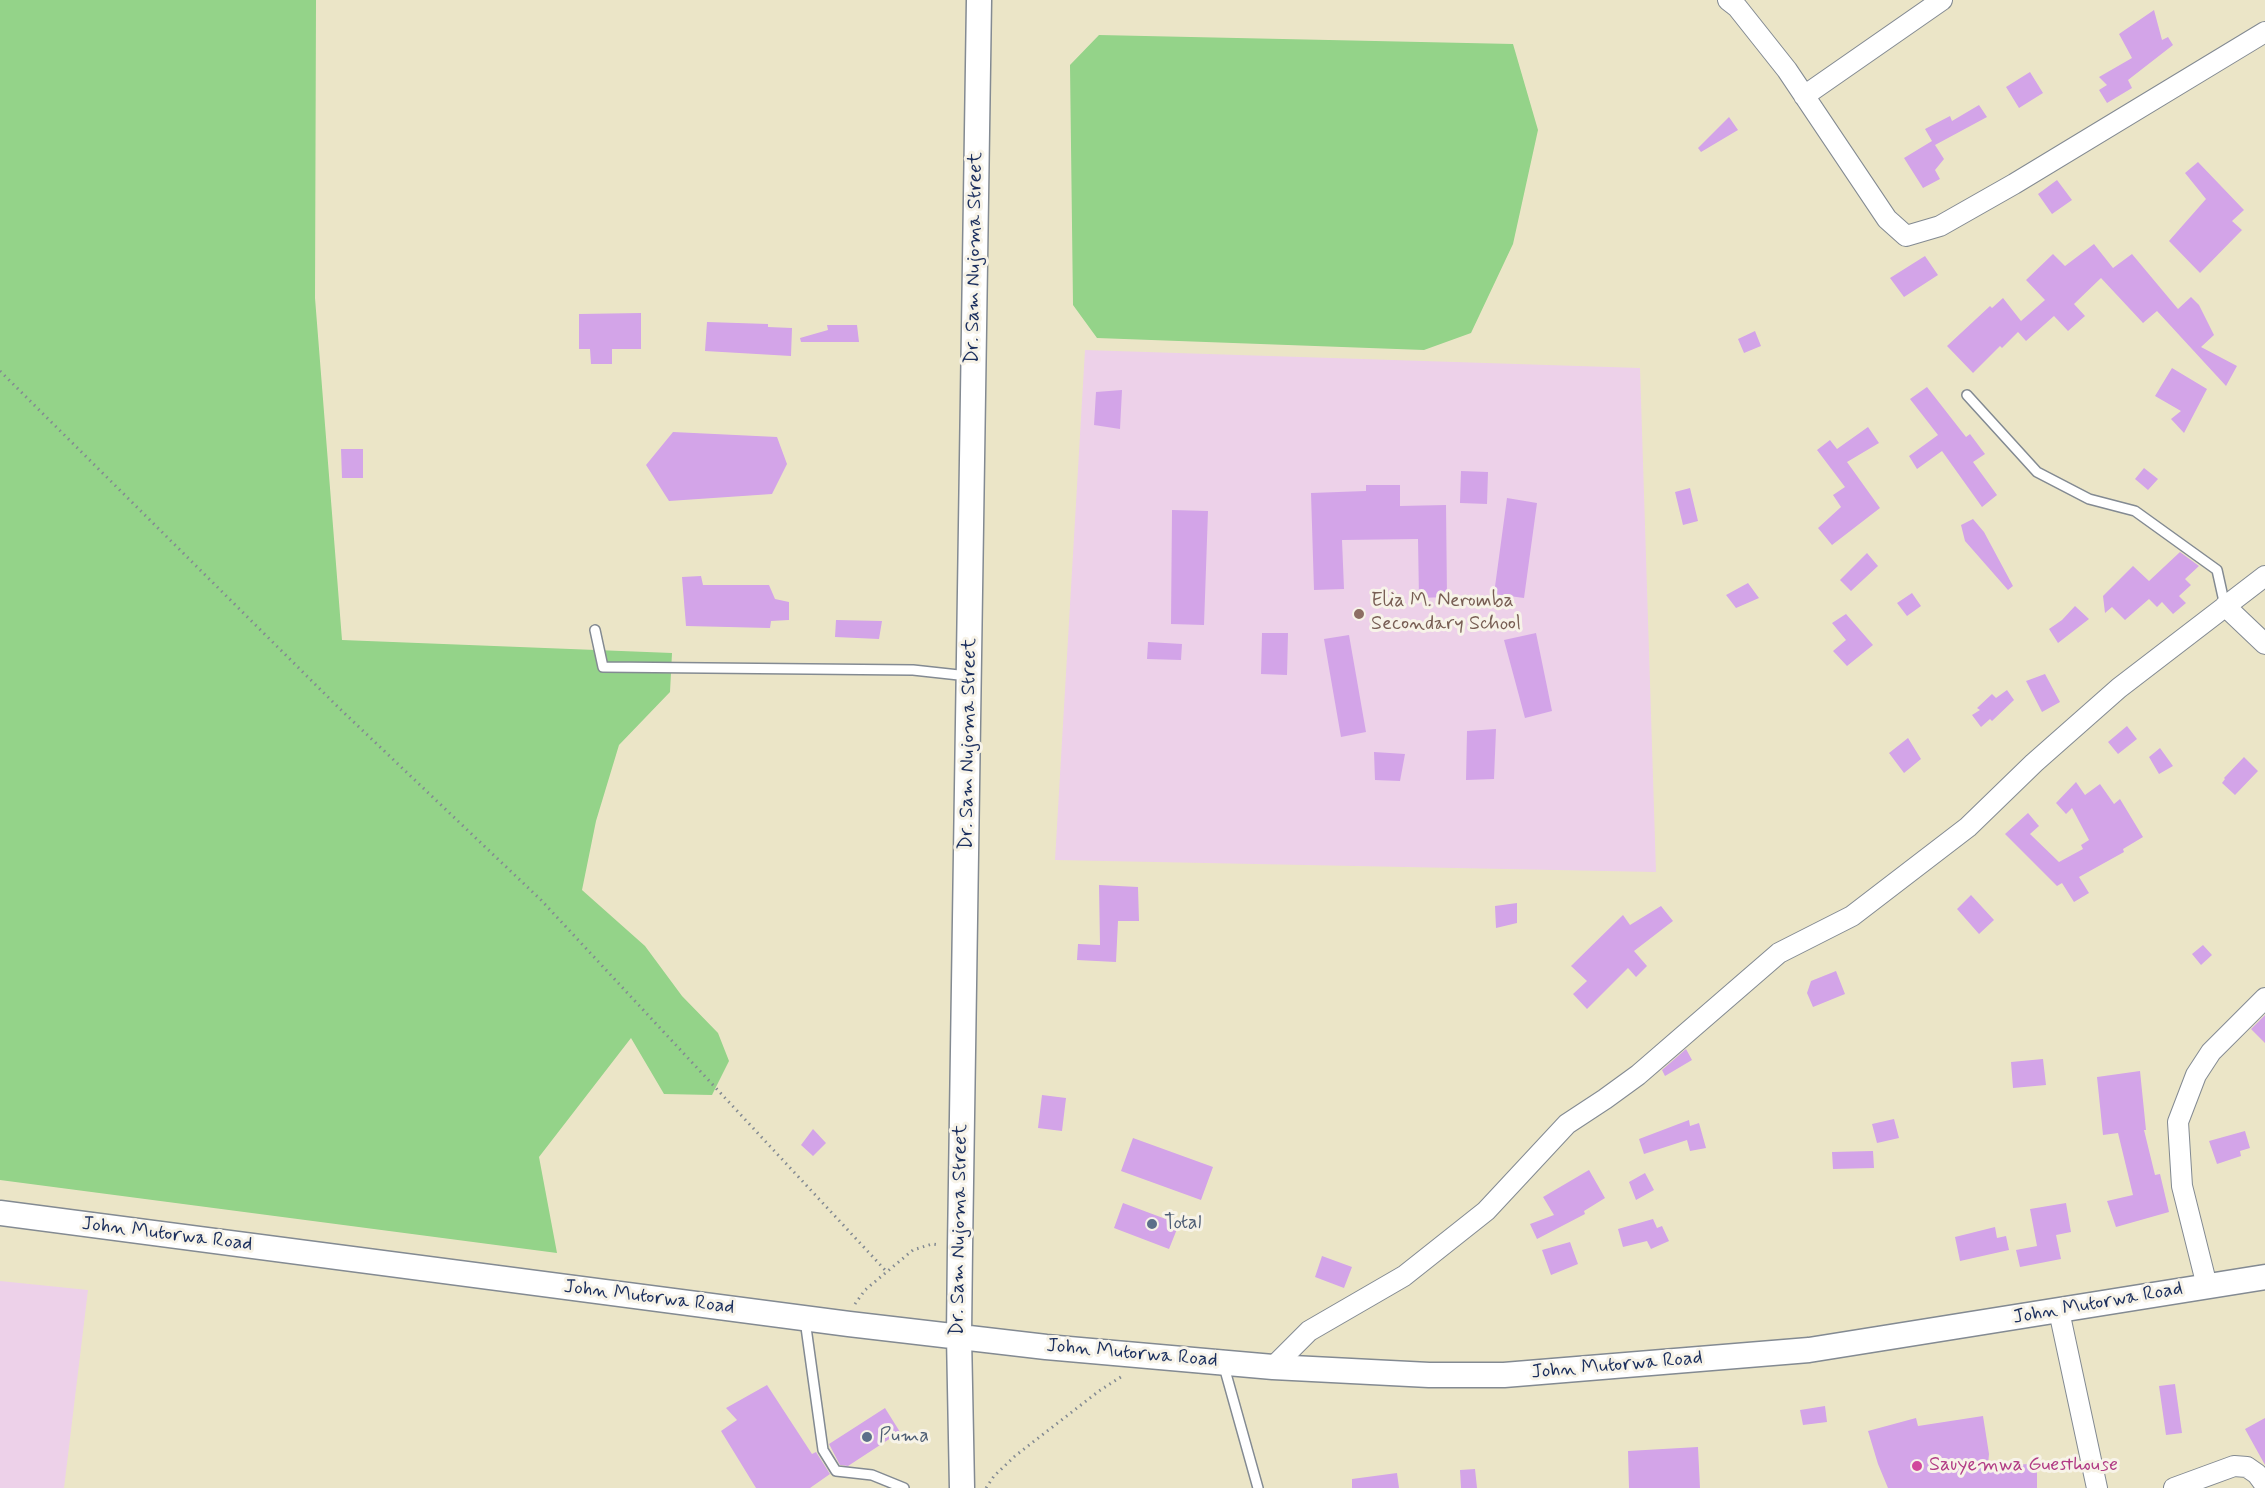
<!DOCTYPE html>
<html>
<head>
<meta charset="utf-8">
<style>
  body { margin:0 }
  canvas { display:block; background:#ebe5c7 }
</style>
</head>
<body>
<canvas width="2265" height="1488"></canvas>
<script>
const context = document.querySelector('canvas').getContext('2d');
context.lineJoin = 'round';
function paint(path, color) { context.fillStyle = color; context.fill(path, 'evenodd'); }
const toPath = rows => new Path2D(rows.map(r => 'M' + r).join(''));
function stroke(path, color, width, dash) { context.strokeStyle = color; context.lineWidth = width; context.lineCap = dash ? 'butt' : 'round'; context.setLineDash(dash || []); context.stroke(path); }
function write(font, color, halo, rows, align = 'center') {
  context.font = font + ' Mynerve,sans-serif'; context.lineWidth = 6; context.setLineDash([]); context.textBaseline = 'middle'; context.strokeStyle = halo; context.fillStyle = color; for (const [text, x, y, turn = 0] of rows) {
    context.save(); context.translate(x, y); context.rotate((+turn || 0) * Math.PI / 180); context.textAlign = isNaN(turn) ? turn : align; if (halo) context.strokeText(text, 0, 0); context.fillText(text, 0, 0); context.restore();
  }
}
const built = toPath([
  [1085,350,1640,368,1656,872,1055,860],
  [0,1281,88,1290,64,1488,0,1488]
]);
const green = toPath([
  [0,0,316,0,315,298,342,640,672,653,670,692,619,745,596,821,582,890,645,946,682,996,718,1033,729,1061,712,1095,664,1094,631,1038,539,1157,557,1253,0,1180],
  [1099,35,1513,44,1538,130,1513,244,1471,333,1424,350,1097,338,1073,305,1070,65]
]);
const building = toPath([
  [2154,10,2162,40,2168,37,2173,45,2128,80,2132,88,2107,103,2099,90,2107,85,2099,77,2132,58,2119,34],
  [2030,72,2043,93,2019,108,2006,87],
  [1979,105,1987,117,1935,145,1944,159,1935,170,1940,179,1923,188,1904,158,1932,141,1925,129,1950,116,1952,121],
  [1729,117,1738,130,1701,152,1698,148],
  [2198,162,2244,210,2232,221,2242,230,2200,273,2169,241,2206,199,2185,173],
  [2057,180,2072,200,2052,214,2038,194],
  [2094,244,2113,268,2132,254,2178,309,2191,297,2199,305,2214,335,2201,347,2237,366,2226,386,2157,311,2143,323,2101,278,2074,304,2085,316,2068,331,2054,316,2026,341,2018,332,2002,348,2000,346,1973,373,1947,346,1990,306,1992,308,2003,298,2021,321,2045,300,2026,280,2053,254,2065,266],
  [1925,256,1938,275,1904,297,1890,278],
  [641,313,641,349,612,349,612,364,591,364,590,349,579,349,579,314],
  [707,322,768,324,768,327,792,328,791,356,705,351],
  [827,325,857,325,859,342,801,342,800,338,828,330],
  [1755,331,1761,346,1744,353,1738,339],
  [2172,368,2207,389,2184,433,2171,419,2181,411,2155,396],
  [1927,387,1966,437,1970,434,1985,454,1973,462,1997,495,1982,507,1942,451,1917,469,1909,456,1938,435,1910,399],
  [1122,390,1120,429,1094,425,1096,392],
  [1868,427,1879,443,1847,462,1880,508,1832,545,1818,528,1841,507,1833,495,1845,487,1817,450,1830,440,1837,449],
  [673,432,777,437,787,464,772,494,669,501,646,465],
  [341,449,363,449,363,478,342,478],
  [2144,468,2158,479,2148,490,2135,479],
  [1461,471,1488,472,1487,504,1460,503],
  [1366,485,1400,485,1400,506,1446,505,1447,597,1419,598,1418,539,1342,540,1344,589,1314,590,1311,493,1366,491],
  [1690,488,1698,521,1683,525,1675,492],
  [1507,498,1537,503,1524,598,1494,594],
  [1172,510,1208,511,1204,625,1171,624],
  [1973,519,1984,532,2013,586,2008,590,1965,541,1961,525],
  [2180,552,2199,566,2185,579,2191,585,2179,596,2186,603,2173,614,2162,602,2157,607,2149,599,2125,620,2112,607,2105,613,2103,596,2133,566,2149,581],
  [1867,553,1878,566,1851,591,1840,580],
  [701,576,703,585,769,585,775,599,789,602,789,620,771,621,770,628,686,626,682,577],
  [1748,583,1759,598,1736,608,1726,595],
  [1912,593,1921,606,1907,616,1897,603],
  [2075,606,2089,619,2058,643,2049,629,2062,620],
  [1846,614,1873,645,1847,666,1833,651,1846,640,1832,623],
  [836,620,882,621,879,639,835,637],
  [1262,633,1288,633,1287,675,1261,674],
  [1536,633,1552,711,1525,718,1504,640],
  [1349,635,1366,732,1341,737,1324,639],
  [1148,642,1182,644,1181,660,1147,659],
  [2045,674,2060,702,2042,712,2026,681],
  [2007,690,2014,700,1992,721,1990,719,1981,727,1972,715,1980,710,1977,708,1992,694,1996,698],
  [2127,726,2137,739,2118,754,2108,742],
  [1496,729,1494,779,1466,780,1467,731],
  [1908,738,1921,759,1904,773,1889,753],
  [2160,748,2173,766,2159,774,2149,757],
  [1374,752,1405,754,1400,781,1375,780],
  [2244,757,2258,771,2235,795,2222,783,2225,779,2224,778],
  [2076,782,2085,795,2100,784,2114,804,2120,799,2143,837,2123,849,2124,852,2079,877,2089,893,2074,902,2062,883,2057,886,2005,834,2028,813,2039,826,2030,834,2059,862,2083,849,2081,845,2089,840,2072,808,2066,814,2056,803],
  [1099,885,1138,887,1139,921,1118,921,1116,962,1077,960,1078,944,1100,945],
  [1971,895,1994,920,1979,934,1957,909],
  [1517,903,1517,923,1496,928,1495,906],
  [1661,906,1673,921,1634,951,1647,966,1636,977,1628,968,1587,1009,1573,994,1587,981,1571,966,1623,915,1630,925],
  [2203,945,2212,955,2201,965,2192,954],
  [1836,971,1845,994,1813,1007,1807,993,1811,981],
  [2265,1015,2265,1043,2251,1029],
  [1686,1049,1692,1060,1665,1076,1662,1070],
  [2043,1059,2046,1085,2013,1088,2011,1062],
  [2140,1071,2146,1130,2144,1130,2155,1175,2160,1174,2169,1212,2116,1227,2107,1201,2133,1195,2118,1133,2103,1135,2097,1077],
  [1042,1095,1066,1098,1062,1131,1038,1128],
  [1894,1119,1899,1138,1877,1143,1872,1124],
  [1689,1120,1690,1126,1699,1123,1706,1148,1690,1151,1687,1140,1644,1154,1639,1139],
  [813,1129,826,1143,813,1156,801,1145],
  [2245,1131,2250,1148,2240,1151,2241,1156,2217,1164,2209,1141],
  [1133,1138,1213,1167,1201,1200,1121,1171],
  [1873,1151,1874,1168,1833,1169,1832,1152],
  [1589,1170,1605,1198,1584,1211,1585,1214,1537,1239,1530,1224,1554,1215,1543,1197],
  [1645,1173,1654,1190,1636,1200,1629,1182],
  [1123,1203,1179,1224,1169,1249,1114,1228],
  [2066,1203,2071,1232,2056,1235,2061,1259,2020,1267,2016,1250,2037,1246,2030,1209],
  [1653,1219,1657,1228,1662,1226,1669,1241,1651,1249,1647,1241,1623,1247,1618,1229],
  [1995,1227,1997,1238,2006,1236,2009,1250,1960,1261,1955,1237],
  [1570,1242,1578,1264,1551,1275,1542,1250],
  [1322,1256,1352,1267,1344,1288,1315,1277],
  [2175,1384,2182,1433,2166,1435,2159,1386],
  [767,1385,812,1454,816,1452,830,1474,810,1488,756,1488,721,1431,737,1420,726,1408],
  [1825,1406,1827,1422,1803,1425,1800,1410],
  [885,1408,900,1432,848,1466,840,1465,829,1444],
  [1983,1416,1989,1454,1988,1465,2037,1464,2037,1488,1888,1488,1878,1464,1868,1431,1916,1418,1918,1426],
  [2265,1418,2265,1465,2245,1429],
  [1698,1447,1700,1488,1629,1488,1628,1451],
  [1475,1469,1477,1488,1461,1488,1460,1470],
  [1397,1473,1399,1488,1352,1488,1352,1479]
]);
const path = toPath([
  [0,371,339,708,541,900,886,1271],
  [855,1304,865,1290,913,1250,932,1244,940,1245],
  [986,1488,994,1476,1015,1456,1099,1391,1124,1375]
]);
const service = toPath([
  [1967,395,2037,472,2089,499,2135,511,2217,570,2225,606],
  [595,630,603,667,913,670,968,676],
  [805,1320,823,1450,836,1471,872,1475,904,1488],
  [1223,1363,1258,1488]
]);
const minor = toPath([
  [1728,0,1737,7,1787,70,1887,219,1906,236,1940,226,2014,184,2265,32],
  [1804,96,1942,0],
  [2225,606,2265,644],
  [2207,1286,2182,1186,2178,1122,2196,1075,2211,1052,2265,998],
  [2059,1311,2097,1488],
  [1273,1367,1309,1331,1404,1276,1486,1211,1567,1124,1605,1099,1638,1075,1779,953,1852,916,1968,827,2034,763,2119,688,2265,576],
  [2174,1488,2234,1466,2247,1467,2257,1474,2265,1485]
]);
const tertiary = toPath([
  [0,1213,849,1324,1046,1347,1273,1367,1429,1375,1504,1375,1809,1350,2265,1277],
  [962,1488,959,1336,960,1247,979,0]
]);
const markers = [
  [1359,614,6,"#8d6e63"],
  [1152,1224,6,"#5c6f8a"],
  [867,1437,6,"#5c6f8a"],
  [1917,1466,6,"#d1479c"]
];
const streetNames = [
  ["Dr. Sam Nujoma Street",975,258,-89],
  ["Dr. Sam Nujoma Street",969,744,-89],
  ["Dr. Sam Nujoma Street",960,1230,-89],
  ["John Mutorwa Road",167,1235,7],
  ["John Mutorwa Road",649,1298,7],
  ["John Mutorwa Road",2098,1304,-10],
  ["John Mutorwa Road",1132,1354,5],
  ["John Mutorwa Road",1617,1366,-5]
];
const educationNames = [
  ["Elia M. Neromba",1371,602],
  ["Secondary School",1371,625]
];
const serviceNames = [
  ["Total",1164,1224],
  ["Puma",879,1437]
];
const hotelNames = [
  ["Sauyemwa Guesthouse",1929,1466]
];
paint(built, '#edd1e9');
paint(green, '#94d389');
paint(building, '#d3a4e8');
stroke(service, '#838a92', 12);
stroke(minor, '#838a92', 22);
stroke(tertiary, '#838a92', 27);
stroke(path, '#838a92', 3, [1.5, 4.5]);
stroke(service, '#fff', 9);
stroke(minor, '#fff', 20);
stroke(tertiary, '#fff', 24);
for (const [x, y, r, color] of markers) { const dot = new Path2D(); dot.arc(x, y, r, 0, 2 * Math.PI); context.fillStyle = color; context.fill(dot); stroke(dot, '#f7f3e8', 2); }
write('20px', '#1b2f5e', '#f7f3e8', streetNames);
write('20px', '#785e54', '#f7f3e8', educationNames, 'left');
write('20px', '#4e5e75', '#f7f3e8', serviceNames, 'left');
write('20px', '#b23c85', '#f7f3e8', hotelNames, 'left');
</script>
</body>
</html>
